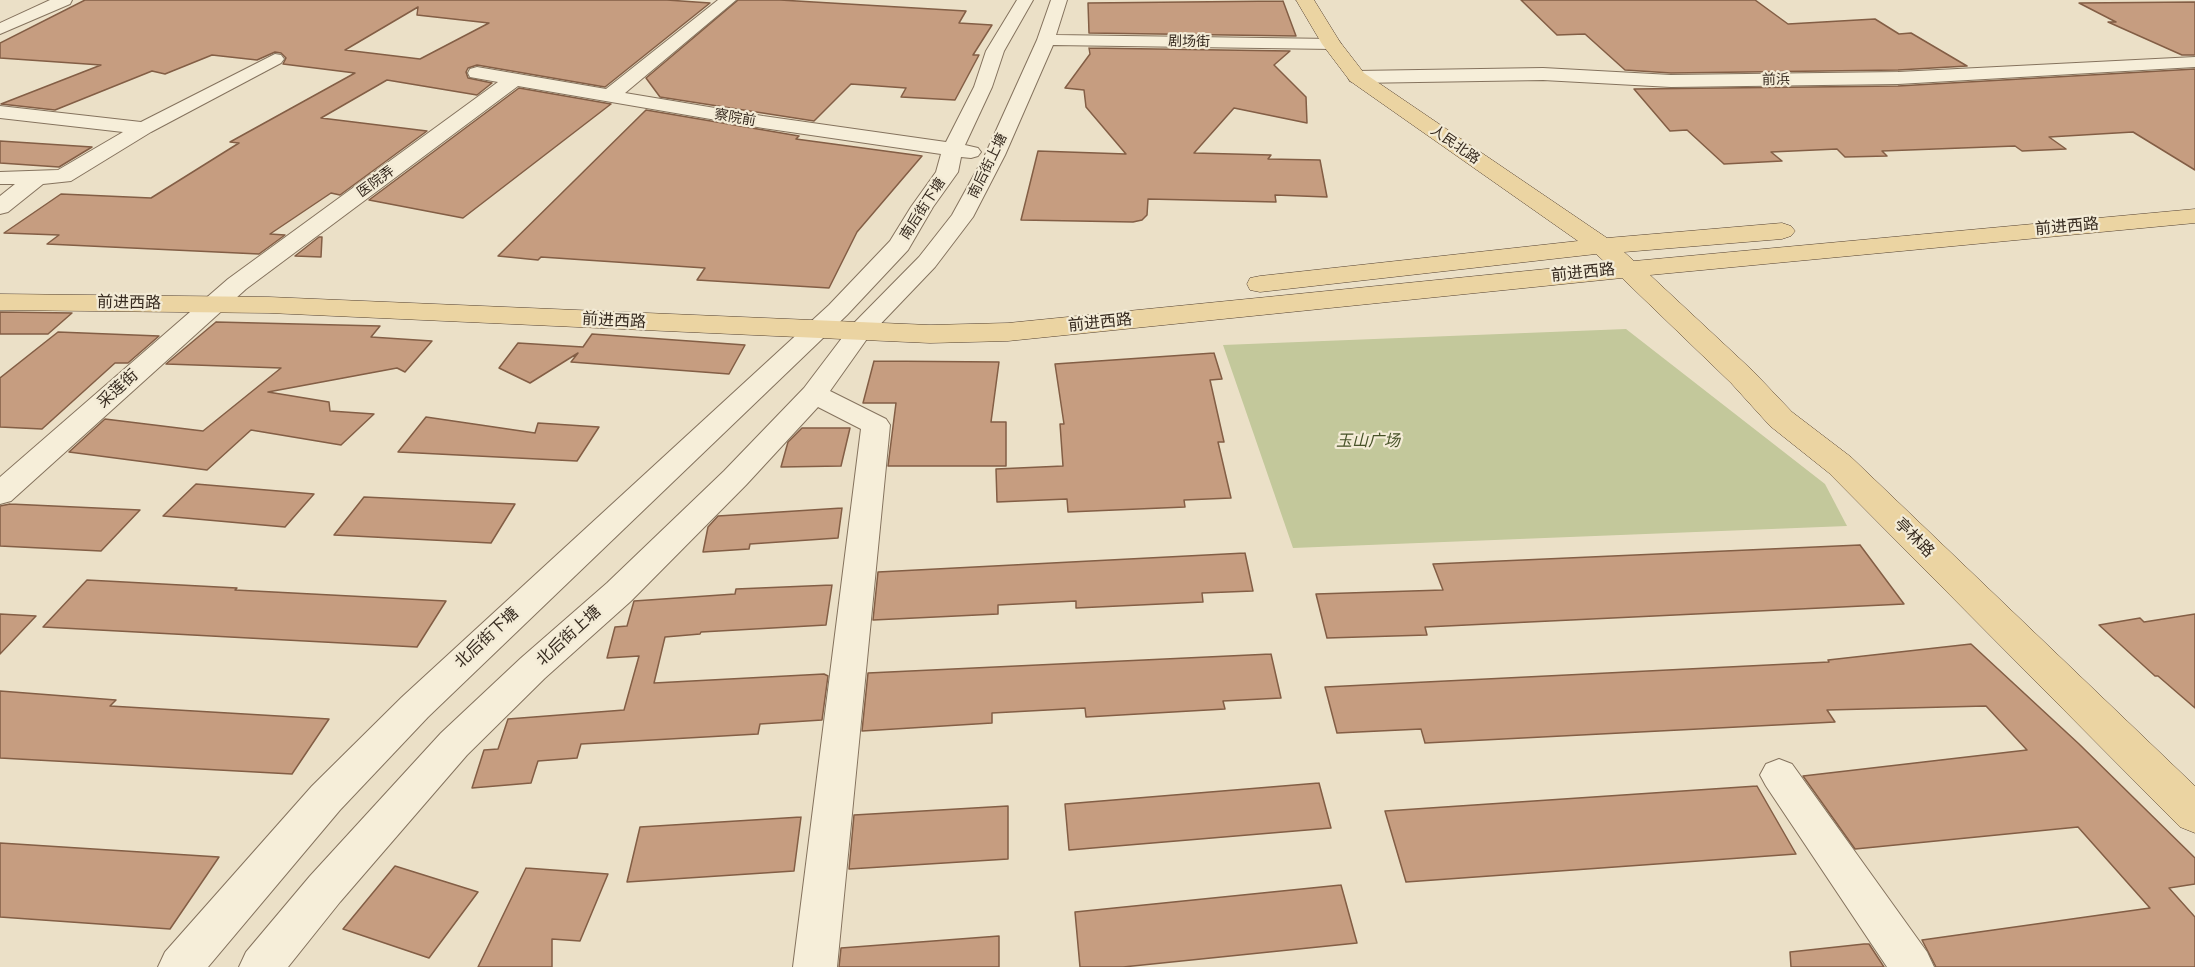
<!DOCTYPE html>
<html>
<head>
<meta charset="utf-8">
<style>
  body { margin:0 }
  canvas { display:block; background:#ebe0c7 }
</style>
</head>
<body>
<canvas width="2195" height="967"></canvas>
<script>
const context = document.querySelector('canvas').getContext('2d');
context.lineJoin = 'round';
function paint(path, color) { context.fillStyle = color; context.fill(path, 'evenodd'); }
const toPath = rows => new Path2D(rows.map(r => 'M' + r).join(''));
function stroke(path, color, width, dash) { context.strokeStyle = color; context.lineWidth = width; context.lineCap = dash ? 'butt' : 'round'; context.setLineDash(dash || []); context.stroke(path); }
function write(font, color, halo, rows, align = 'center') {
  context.font = font + ' Bitter,"Noto Sans SC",serif'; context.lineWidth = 4.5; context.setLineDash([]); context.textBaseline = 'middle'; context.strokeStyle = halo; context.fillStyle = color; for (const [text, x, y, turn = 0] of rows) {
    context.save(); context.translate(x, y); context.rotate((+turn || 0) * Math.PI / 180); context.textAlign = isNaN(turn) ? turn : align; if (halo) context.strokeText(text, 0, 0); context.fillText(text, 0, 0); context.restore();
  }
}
const green = toPath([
  [1626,329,1825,484,1847,526,1293,548,1223,345]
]);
const building = toPath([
  [85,0,667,0,710,3,605,87,477,65,468,68,466,72,468,78,492,83,477,95,387,80,321,118,427,131,340,195,331,193,270,234,285,235,259,254,47,244,59,235,4,233,61,194,151,198,239,143,230,142,355,73,283,64,286,58,281,53,275,52,257,60,212,55,165,74,152,71,55,110,1,104,101,65,0,58,0,43,85,0],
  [418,7,417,15,489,23,420,59,345,50,418,7],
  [738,0,780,0,966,11,959,23,992,25,973,55,979,55,955,100,901,97,906,88,851,84,814,121,660,97,646,78,738,0],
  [1521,0,1755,0,1788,24,1875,19,1899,34,1911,33,1967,66,1898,70,1671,73,1625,70,1585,34,1557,35,1521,0],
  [1283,1,1296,36,1089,33,1088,3,1283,1],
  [2195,2,2195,55,2182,55,2108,22,2116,22,2079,3,2195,2],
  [1089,48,1290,51,1274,65,1306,97,1307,123,1234,108,1194,153,1271,155,1268,159,1320,160,1327,197,1275,195,1276,202,1148,199,1147,215,1142,220,1133,222,1021,220,1038,151,1126,154,1086,107,1084,90,1065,88,1090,54,1089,48],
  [2195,69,2195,170,2133,132,2049,137,2066,149,2022,151,2015,146,1882,151,1887,156,1845,157,1837,149,1771,152,1782,161,1724,164,1687,130,1670,131,1634,89,1898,86,2195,69],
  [519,88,611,104,463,218,369,200,519,88],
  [646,110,799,136,796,139,922,156,857,232,829,288,697,280,705,268,541,257,538,260,498,256,646,110],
  [0,141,92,147,59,167,0,163,0,141],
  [319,237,322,237,321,257,295,256,319,237],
  [0,312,72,313,48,334,0,334,0,312],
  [216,322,380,326,371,337,432,341,405,372,397,368,268,392,329,402,330,411,374,414,341,445,251,430,207,470,69,452,105,419,203,431,281,368,166,364,216,322],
  [58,332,159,336,128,363,115,363,42,429,0,427,0,378,58,332],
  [592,334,745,345,729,374,571,362,578,353,530,383,499,368,518,343,583,347,592,334],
  [1214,353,1222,379,1210,380,1224,442,1218,442,1231,498,1184,500,1185,507,1068,512,1067,499,997,502,996,469,1063,466,1060,424,1064,424,1055,364,1214,353],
  [874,361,999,362,991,422,1006,422,1006,466,888,466,896,403,863,403,874,361],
  [426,417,535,433,538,423,599,427,577,461,398,452,426,417],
  [802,428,850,428,841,466,781,467,788,442,802,428],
  [196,484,314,494,285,527,163,516,196,484],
  [364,497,515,504,491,543,334,535,364,497],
  [10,504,140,510,101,551,0,546,0,506,10,504],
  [842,508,838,538,750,544,749,549,703,552,708,527,718,516,842,508],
  [1860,545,1904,604,1425,627,1427,635,1327,638,1316,594,1443,590,1433,564,1860,545],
  [1245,553,1253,591,1202,593,1203,602,1076,608,1076,601,998,605,998,614,873,620,878,572,1245,553],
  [87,580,237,588,235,590,446,601,417,647,43,627,87,580],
  [832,585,826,625,701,632,700,634,665,637,654,683,824,674,828,676,822,720,760,724,758,734,581,744,577,758,538,761,531,783,472,788,484,750,498,749,508,719,624,710,639,656,607,658,615,627,627,626,634,601,735,594,736,589,832,585],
  [0,614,36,616,0,654,0,614],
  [2195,614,2195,708,2158,676,2155,676,2099,625,2140,618,2144,622,2195,614],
  [1971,644,2079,744,2195,858,2195,884,2169,888,2195,917,2195,967,1936,967,1922,940,2150,908,2078,827,1855,849,1803,776,2027,750,1986,706,1827,710,1835,722,1425,743,1421,729,1337,733,1325,687,1829,662,1828,660,1971,644],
  [1271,654,1281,698,1223,701,1225,709,1086,717,1085,708,992,713,992,723,862,731,868,673,1271,654],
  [0,691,116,700,110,706,329,719,292,774,0,758,0,691],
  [1319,783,1331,828,1069,850,1065,804,1319,783],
  [1757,786,1796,854,1406,882,1385,811,1757,786],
  [1008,806,1008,859,849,869,854,815,1008,806],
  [801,817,794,871,627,882,640,827,801,817],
  [0,843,219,857,170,929,0,917,0,843],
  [395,866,478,892,429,958,343,929,395,866],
  [526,868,608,874,580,941,552,939,552,967,478,967,526,868],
  [1341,885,1357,943,1123,967,1080,967,1075,912,1341,885],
  [999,936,999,967,839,967,841,948,999,936],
  [1864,944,1869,944,1884,967,1791,967,1790,952,1864,944]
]);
const minor = toPath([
  [50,0,72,0,70,4,0,34,0,23,50,0],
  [718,0,736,0,625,93,763,116,946,142,974,87,986,51,1017,0,1033,0,1004,51,992,87,965,145,978,148,981,152,978,156,971,158,961,157,958,172,933,207,908,250,847,315,428,717,340,810,208,967,158,967,165,952,312,786,402,697,829,305,890,241,911,207,936,172,941,154,763,128,518,86,246,289,11,501,0,504,0,477,228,279,498,82,470,77,468,73,470,69,477,67,606,89,718,0],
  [1051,0,1067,0,1056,35,1332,39,1338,40,1341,44,1338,48,1332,49,1053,45,1005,155,973,217,935,267,869,336,830,391,886,419,890,425,837,967,793,967,861,429,818,407,746,485,631,601,545,678,467,755,340,902,288,967,239,967,246,952,310,876,441,733,521,658,607,583,724,471,804,388,851,326,919,257,952,215,985,155,1037,40,1051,0],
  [275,54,281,55,284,59,281,63,151,132,71,181,43,184,8,212,0,214,0,196,15,184,0,184,0,172,58,170,123,132,0,118,0,106,141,122,275,54],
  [2195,57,2195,67,1898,84,1671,87,1543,80,1357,83,1350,81,1348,77,1350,73,1357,71,1543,68,1671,75,1898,72,2195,57],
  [1779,759,1792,764,1927,952,1934,967,1887,967,1766,786,1760,775,1766,764,1779,759]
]);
const major = toPath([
  [1296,0,1314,0,1340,42,1364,73,1607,238,1782,223,1791,226,1795,231,1791,236,1782,239,1624,252,1634,261,2195,209,2195,223,1650,275,1753,371,1792,412,1851,457,2195,786,2195,833,2180,827,1829,473,1770,426,1731,383,1622,278,1008,341,930,343,269,313,0,310,0,294,269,297,930,325,1008,323,1606,263,1596,254,1260,292,1250,290,1247,284,1250,278,1260,276,1578,241,1350,81,1322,44,1296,0]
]);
const farStreetnames = [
  ["剧场街",1189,42,1],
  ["前浜",1776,80,-1],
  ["察院前",735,118,10],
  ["人民北路",1455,145,35],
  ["南后街上塘",988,166,-64],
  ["医院弄",376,182,-36],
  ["南后街下塘",923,209,-57]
];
const streetNames = [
  ["前进西路",2067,227,-5],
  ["前进西路",1583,273,-6],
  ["前进西路",129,303,1],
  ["前进西路",614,321,3],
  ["前进西路",1100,323,-6],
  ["采莲街",118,389,-42],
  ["亭林路",1914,538,45],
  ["北后街上塘",569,636,-42],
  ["北后街下塘",487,638,-43]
];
const parkNames = [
  ["玉山广场",1368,442]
];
paint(green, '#c3c89b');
paint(building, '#c69d80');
stroke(building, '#835e45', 1.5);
stroke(minor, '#85735e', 2);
stroke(major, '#544131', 1);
paint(minor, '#f6eed9');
paint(major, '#ebd4a2');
write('14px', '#372b20', '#f3ebd6', farStreetnames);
write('16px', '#372b20', '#f3ebd6', streetNames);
write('italic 16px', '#475228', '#f3ebd6', parkNames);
</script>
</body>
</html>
